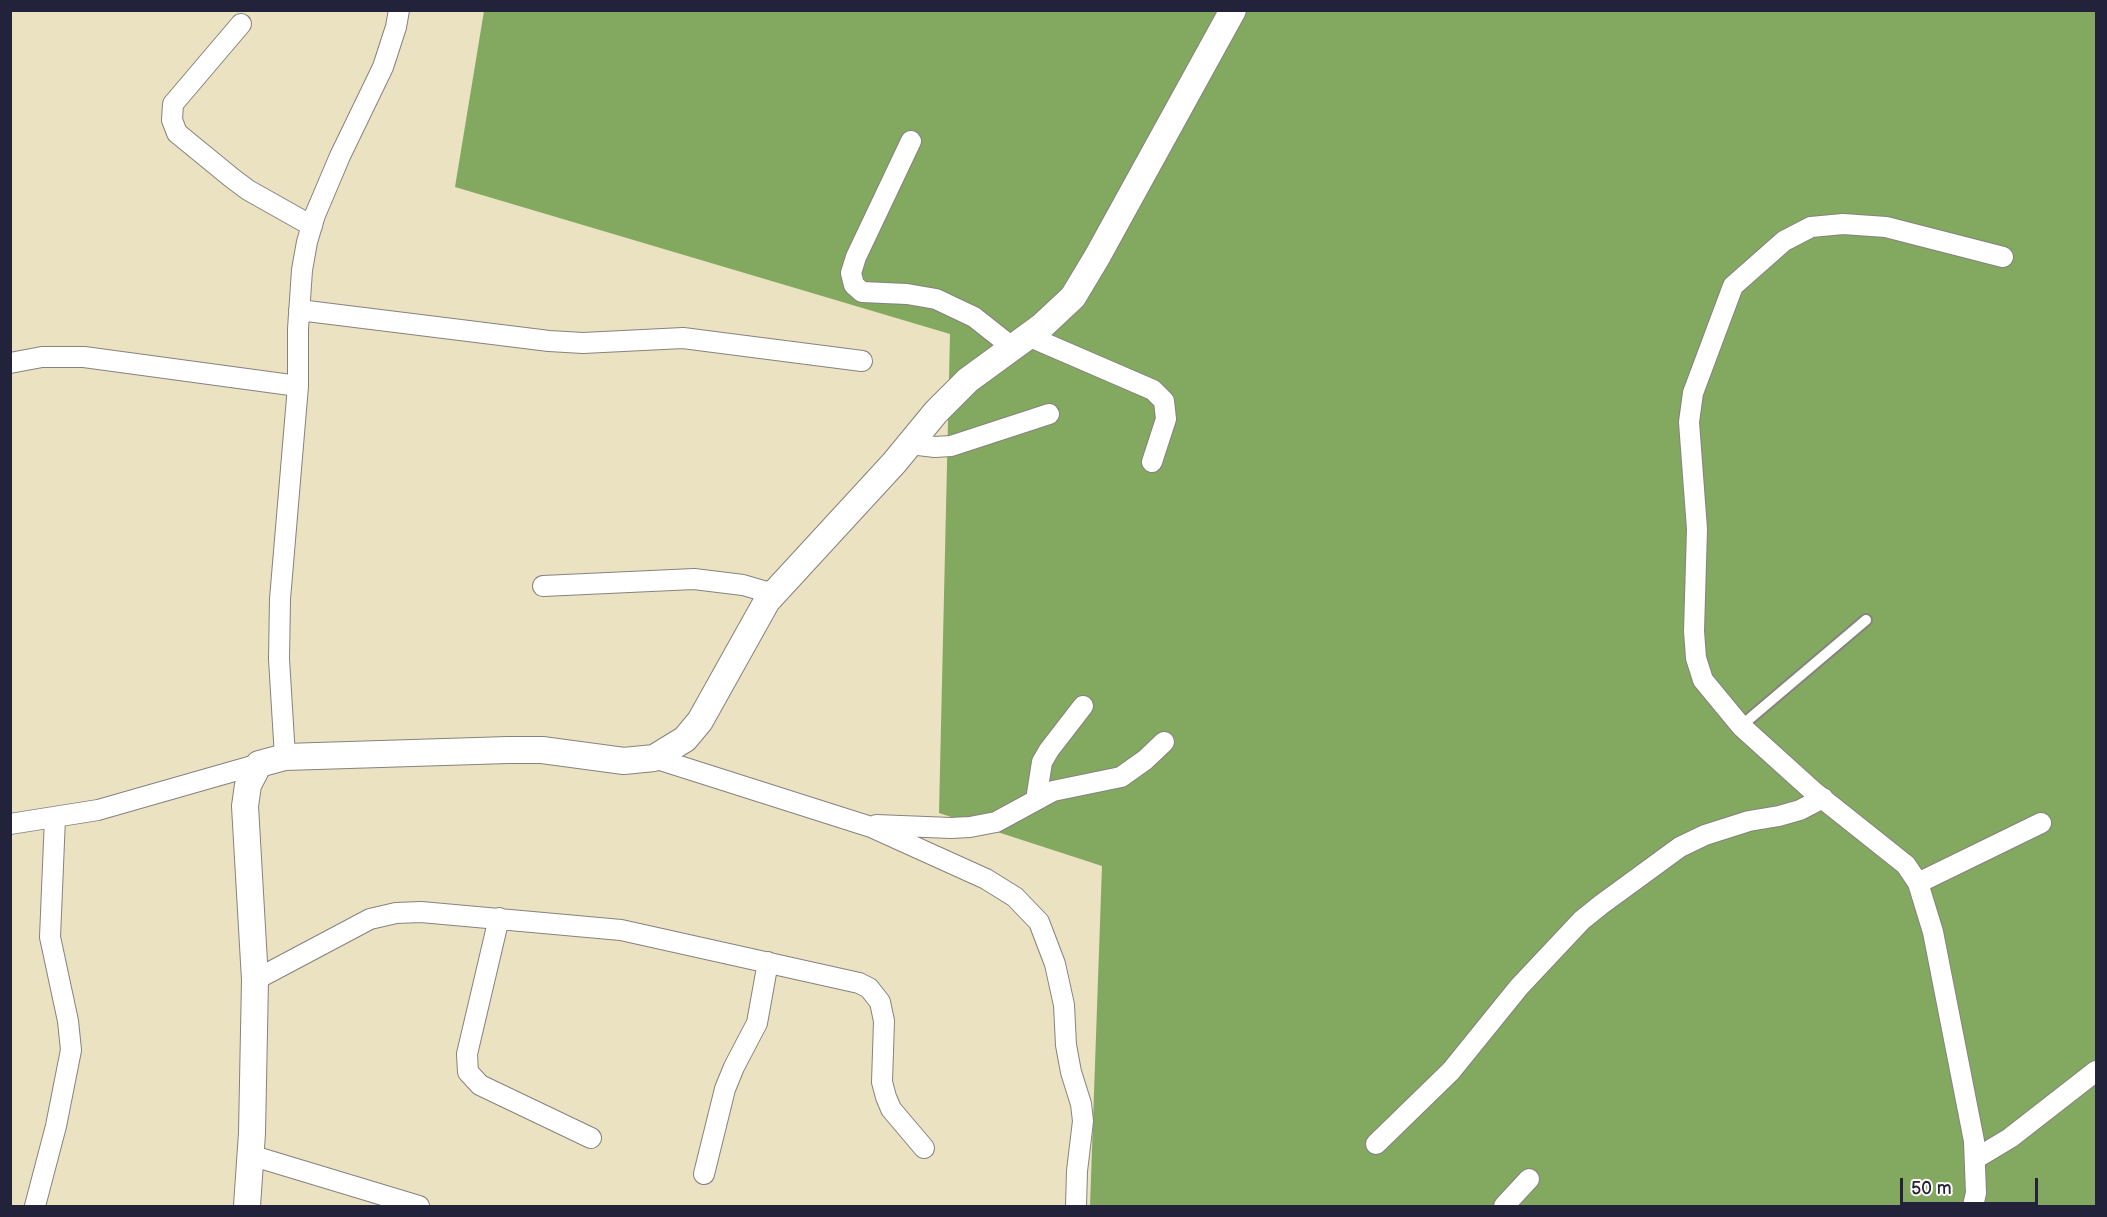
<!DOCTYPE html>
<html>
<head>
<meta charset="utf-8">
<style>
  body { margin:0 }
  #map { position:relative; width:2107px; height:1217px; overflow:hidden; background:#ebe2c2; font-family:"Balsamiq Sans",sans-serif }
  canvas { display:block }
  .frame { position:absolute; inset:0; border:12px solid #22223b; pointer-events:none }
  .scale { position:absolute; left:1900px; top:1178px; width:138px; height:27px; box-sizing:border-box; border:3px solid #22223b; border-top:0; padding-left:8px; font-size:18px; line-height:21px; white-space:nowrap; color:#22223b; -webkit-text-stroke:4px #fdfcf7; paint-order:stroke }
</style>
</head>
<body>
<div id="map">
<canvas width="2107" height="1217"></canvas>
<div class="frame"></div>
<div class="scale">50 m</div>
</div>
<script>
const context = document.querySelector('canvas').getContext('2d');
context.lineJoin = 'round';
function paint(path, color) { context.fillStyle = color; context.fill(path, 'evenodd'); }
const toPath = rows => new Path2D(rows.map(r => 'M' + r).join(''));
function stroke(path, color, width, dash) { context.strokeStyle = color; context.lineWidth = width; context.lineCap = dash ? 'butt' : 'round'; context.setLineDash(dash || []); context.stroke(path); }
const forest = toPath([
  [484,11,2096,11,2096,1206,1090,1206,1102,866,939,813,950,334,455,187]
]);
const service = toPath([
  [1741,726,1866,620]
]);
const minor = toPath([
  [241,24,173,104,172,120,177,133,232,178,248,190,312,226],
  [911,141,856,257,851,273,854,285,862,292,907,294,936,299,974,317,1012,347],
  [299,310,549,341,583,343,683,338,862,361],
  [1028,336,1153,390,1164,401,1166,419,1152,462],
  [10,363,42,357,84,357,298,386],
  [910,444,935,447,951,446,1049,414],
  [543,586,694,579,743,585,774,594],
  [285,757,279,659,280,599,298,386,298,329,302,270,307,242,315,215,340,156,383,67,396,27,399,10],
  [654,758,871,827,986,879,1015,897,1039,922,1055,964,1064,1005,1066,1045,1071,1072,1081,1104,1083,1121,1077,1171,1076,1206],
  [1036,800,1042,762,1049,750,1083,706],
  [10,824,98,810,259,764],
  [876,825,951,828,970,827,996,822,1053,791,1121,777,1145,760,1164,742],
  [1918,883,2041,823],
  [499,918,467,1054,468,1072,480,1085,591,1138],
  [255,980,370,919,396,913,421,912,621,930,859,983,869,988,880,1002,884,1021,882,1082,886,1097,891,1109,924,1148],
  [1376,1144,1451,1071,1519,987,1582,920,1602,904,1680,847,1705,835,1749,821,1779,816,1800,810,1823,798],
  [250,1155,419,1206],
  [1975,1159,2010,1138,2096,1071],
  [704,1174,725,1089,734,1067,757,1023,768,962],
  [35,1206,56,1126,71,1050,68,1021,50,937,55,818],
  [1504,1206,1529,1179],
  [1973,1206,1976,1193,1974,1141,1933,932,1918,883,1906,865,1813,791,1741,726,1703,680,1696,658,1694,631,1697,529,1689,422,1693,393,1733,286,1784,241,1811,227,1843,224,1886,227,2003,257]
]);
const tertiary = toPath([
  [247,1206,252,1133,255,980,245,806,248,785,259,764,285,757,508,750,542,750,624,761,654,758,685,739,700,721,767,601,894,463,936,412,968,380,1042,326,1073,297,1097,257,1233,10]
]);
paint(forest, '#82a95f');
stroke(service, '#86827e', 14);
stroke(minor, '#86827e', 22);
stroke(tertiary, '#86827e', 28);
stroke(service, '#fff', 10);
stroke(minor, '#fff', 20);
stroke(tertiary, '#fff', 26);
</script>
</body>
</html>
